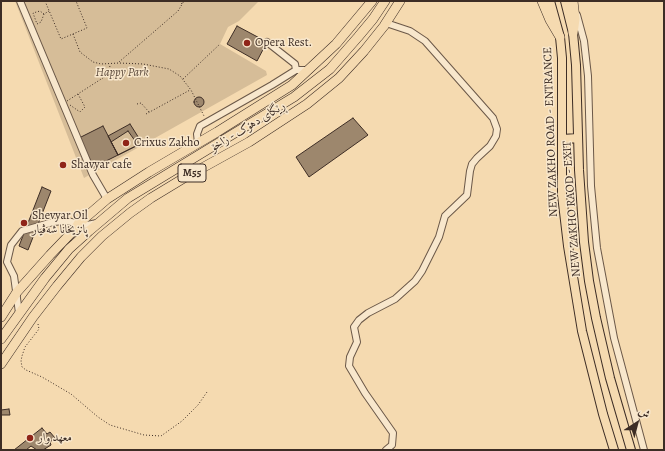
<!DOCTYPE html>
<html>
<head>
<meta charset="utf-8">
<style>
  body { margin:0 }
  #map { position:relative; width:665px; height:451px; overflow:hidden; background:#f5dab0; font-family:Alegreya,Amiri,serif }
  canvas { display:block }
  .frame { position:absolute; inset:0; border:2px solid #3d2d25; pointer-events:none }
  .north { position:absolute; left:617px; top:403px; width:40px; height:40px; -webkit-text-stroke:3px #f8e7cc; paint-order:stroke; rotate:36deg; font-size:11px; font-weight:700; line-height:16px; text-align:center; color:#3d2d25 }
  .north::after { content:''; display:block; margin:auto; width:14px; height:18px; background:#3d2d25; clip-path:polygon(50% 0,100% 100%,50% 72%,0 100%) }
</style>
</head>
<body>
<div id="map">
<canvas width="665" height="451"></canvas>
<div class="frame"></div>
<div class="north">ش</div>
</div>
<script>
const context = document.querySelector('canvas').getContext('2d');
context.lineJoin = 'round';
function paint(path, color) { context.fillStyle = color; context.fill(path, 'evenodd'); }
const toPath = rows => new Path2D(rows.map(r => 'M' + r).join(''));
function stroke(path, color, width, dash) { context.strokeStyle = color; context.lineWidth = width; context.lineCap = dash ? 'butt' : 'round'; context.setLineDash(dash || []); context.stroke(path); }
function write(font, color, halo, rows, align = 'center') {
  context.font = font + ' Alegreya,Amiri,serif'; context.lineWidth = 3; context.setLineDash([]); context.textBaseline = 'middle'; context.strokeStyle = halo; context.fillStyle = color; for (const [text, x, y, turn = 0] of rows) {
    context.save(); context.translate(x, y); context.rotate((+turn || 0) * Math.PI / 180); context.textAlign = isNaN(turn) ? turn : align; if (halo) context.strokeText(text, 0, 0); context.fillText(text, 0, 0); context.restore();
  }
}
const green = toPath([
  [15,1,259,1,239,21,228,27,220,44,266,71,267,75,84,178]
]);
const building = toPath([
  [237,26,267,42,257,61,227,44,237,26],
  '194 102a5 5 0 1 1 10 0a5 5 0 1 1-10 0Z',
  [353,118,368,135,309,177,296,157,353,118],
  [130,124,142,143,118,155,108,136,130,124],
  [103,126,118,155,94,167,79,138,103,126],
  [128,131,138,145,118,155,111,142,128,131],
  [42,187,51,191,28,250,19,246,42,187],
  [9,409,10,415,2,415,1,416,1,410,9,409],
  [42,428,47,434,50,432,55,438,50,442,51,445,43,450,37,450,31,446,26,450,14,450,42,428]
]);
const path = toPath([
  [45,1,61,39,87,28,76,1],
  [179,1,183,5],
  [44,14,41,22,37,24,33,13,40,11,44,14,49,11],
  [73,34,80,52,93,62,101,64,119,63,143,64,169,69,180,76,191,90,204,116],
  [119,62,178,11,184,1],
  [183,79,220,44],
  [67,101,109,74,110,65],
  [137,104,141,103,149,112],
  [70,105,80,112,85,107,78,94],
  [146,114,190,90],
  [38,324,39,329,25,347,22,356,21,361,22,367,26,370,42,377,71,394,98,417,110,425,144,435,161,436,182,421,198,405,207,392]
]);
const minor = toPath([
  [20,1,93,175,107,199],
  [577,15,584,41,588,76,591,186,597,248,614,338,644,450],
  [267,42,295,64,296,70],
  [198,143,197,134,200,126,272,85,296,70,309,70],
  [19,313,14,276,7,262,11,245,22,231,53,222,66,221,87,225,97,223],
  [386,450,392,445,393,433,365,393,352,371,349,366,350,357,357,342,354,327,359,320,368,313,395,299,415,281,422,271,439,237,445,216,467,195,470,171,472,164,477,158,490,146,496,136,497,129,493,118,425,41,410,31,386,23]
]);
const major = toPath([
  [550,1,560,37,562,58,562,195,568,246,582,331,603,414,614,450],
  [565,1,573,33,576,65,579,170,584,242,589,281,596,318,610,378,631,450],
  [562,139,578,138]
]);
const highway = toPath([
  [542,1,550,20,560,37],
  [573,33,575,19,573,1],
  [1,317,17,292,50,255,75,229,78,224,107,199,149,172,217,132,292,85,336,44,372,1],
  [1,339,45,278,69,249,89,231,128,198,294,97,330,69,358,37,373,19,385,1],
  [1,364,33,317,57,286,81,257,102,236,130,213,151,198,184,178,249,142,307,104,339,78,364,51,384,26,400,1]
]);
const markers = [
  [247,43,4,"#8f2418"],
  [126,143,4,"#8f2418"],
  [63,165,4,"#8f2418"],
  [24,223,4,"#8f2418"],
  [30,438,4,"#8f2418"]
];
const shields = [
  [192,173,28]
];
const shieldNames = [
  ["M55",192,173]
];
const poiNames = [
  ["Opera Rest.",255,43],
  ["Crixus Zakho",134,143],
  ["Shavyar cafe",71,165],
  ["Shevyar Oil",32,216],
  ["پانزيخانا شەڤيار",32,230],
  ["معهد وار",38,438]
];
const parkNames = [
  ["Happy Park",122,73]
];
const streetNames = [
  ["ڕێگای دهۆک - زاخۆ",248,127,-31],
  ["NEW ZAKHO ROAD - ENTRANCE",551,132,-92],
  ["NEW ZAKHO RAOD - EXIT",572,209,-94]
];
paint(green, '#d6bd98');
paint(building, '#9d876d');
stroke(building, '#3d2d25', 1);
stroke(minor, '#6b5848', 8);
stroke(major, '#3d2d25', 10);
stroke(highway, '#3d2d25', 10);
stroke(path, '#3d2d25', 1, [1, 2]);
stroke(minor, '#f8e7cc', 6);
stroke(major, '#f5dab0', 8);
stroke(highway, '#f5dab0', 9);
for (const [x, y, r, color] of markers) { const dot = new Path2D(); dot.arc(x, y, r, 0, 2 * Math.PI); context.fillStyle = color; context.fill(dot); stroke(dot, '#f8e7cc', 1.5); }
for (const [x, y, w] of shields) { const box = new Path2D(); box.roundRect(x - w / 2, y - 9, w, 18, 3); context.fillStyle = '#f8e7cc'; context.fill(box); stroke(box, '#3d2d25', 1); }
write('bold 11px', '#3d2d25', null, shieldNames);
write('12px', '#3d2d25', '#f8e7cc', poiNames, 'left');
write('italic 12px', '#5c4a3c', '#f8e7cc', parkNames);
write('12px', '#3d2d25', '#f8e7cc', streetNames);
</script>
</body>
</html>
